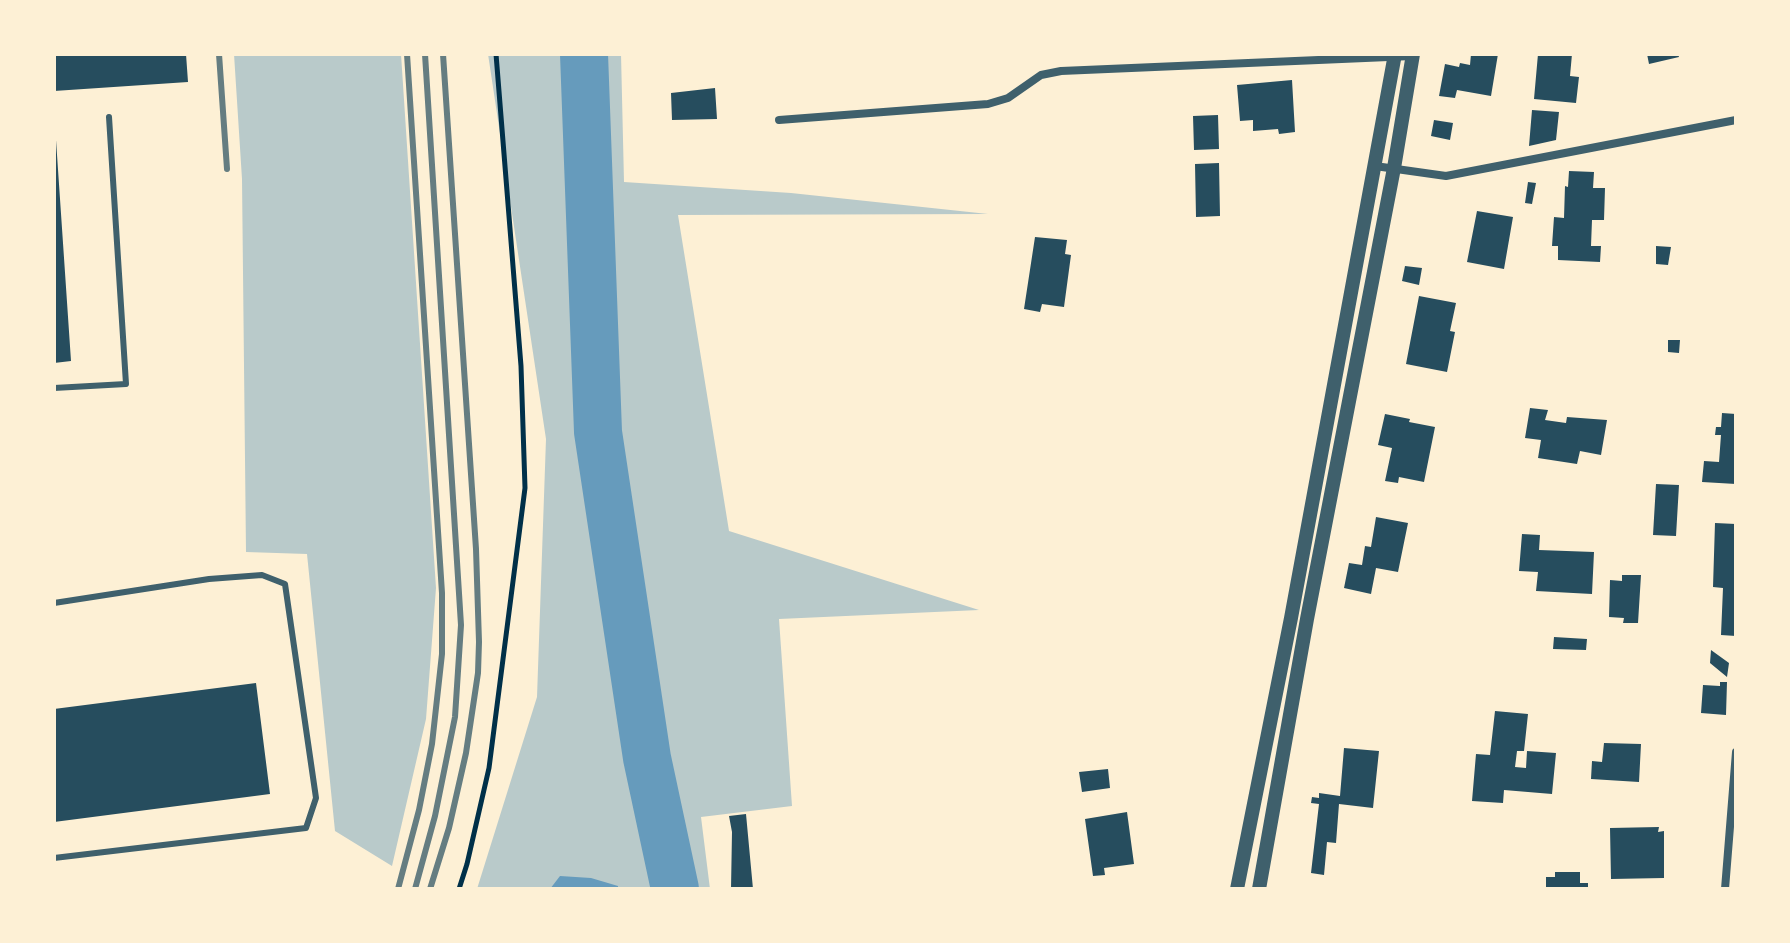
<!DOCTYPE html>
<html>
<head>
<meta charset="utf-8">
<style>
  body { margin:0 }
  #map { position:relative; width:1790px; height:943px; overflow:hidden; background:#fdf0d5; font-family:Quicksand,sans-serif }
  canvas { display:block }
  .frame { position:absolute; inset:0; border:56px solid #fdf0d5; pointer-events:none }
</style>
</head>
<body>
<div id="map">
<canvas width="1790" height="943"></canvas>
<div class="frame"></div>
</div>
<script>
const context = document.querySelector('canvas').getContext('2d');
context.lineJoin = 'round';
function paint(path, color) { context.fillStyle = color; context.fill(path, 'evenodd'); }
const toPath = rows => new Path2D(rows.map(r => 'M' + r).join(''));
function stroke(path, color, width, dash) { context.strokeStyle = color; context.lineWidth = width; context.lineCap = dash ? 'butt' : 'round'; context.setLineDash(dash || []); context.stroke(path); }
const green = toPath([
  [234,54,401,54,436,588,426,719,392,866,335,831,307,554,246,552,242,179],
  [488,54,621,54,624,182,791,193,988,214,678,215,729,531,979,610,779,619,792,806,701,817,710,889,477,889,537,697,546,439]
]);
const water = toPath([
  [560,876,591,878,618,886,618,889,550,889]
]);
const river = toPath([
  [584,54,598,432,647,758,675,889]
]);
const building = toPath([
  [54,54,186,54,188,82,54,91],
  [1471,54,1498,54,1491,96,1457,90,1455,98,1439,96,1445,64,1459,67,1460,63,1470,65],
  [1538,54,1572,54,1570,76,1579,77,1576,103,1534,99],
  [1647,54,1678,54,1679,57,1649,64],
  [1292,80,1295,132,1279,134,1278,129,1253,131,1253,120,1240,121,1237,85],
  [715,88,717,119,672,120,671,93],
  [1532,110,1559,112,1556,140,1529,146],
  [1218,115,1219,149,1194,150,1193,116],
  [1434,120,1453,123,1450,140,1431,136],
  [54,140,56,140,71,361,54,363],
  [1219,163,1220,216,1196,217,1195,164],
  [1569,171,1594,172,1593,188,1605,188,1604,220,1592,220,1591,246,1601,246,1600,262,1558,260,1558,246,1552,246,1554,217,1564,218,1565,186,1568,187],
  [1528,182,1536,183,1532,204,1525,203],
  [1477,211,1513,217,1504,269,1467,262],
  [1035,237,1067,240,1065,254,1071,255,1064,307,1042,304,1040,312,1024,309],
  [1656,246,1671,247,1668,265,1656,264],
  [1405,266,1422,268,1419,285,1402,281],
  [1419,296,1456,303,1450,331,1455,332,1447,372,1406,364],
  [1668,340,1680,340,1679,353,1668,352],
  [1530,408,1548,410,1545,420,1566,423,1567,417,1607,420,1601,455,1580,451,1577,464,1538,458,1541,440,1525,438],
  [1722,413,1736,414,1736,484,1702,482,1704,461,1719,462,1721,435,1715,435,1716,427,1721,427],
  [1385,414,1410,419,1409,422,1435,427,1424,482,1399,477,1398,483,1385,481,1392,448,1378,445],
  [1656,484,1679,485,1676,536,1653,535],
  [1376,517,1408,523,1398,572,1376,568,1371,594,1344,588,1349,563,1362,565,1365,546,1371,547],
  [1715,523,1736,524,1736,636,1721,635,1723,588,1713,587],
  [1522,534,1540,535,1539,550,1594,552,1592,594,1536,591,1538,572,1519,571],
  [1622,575,1641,575,1638,623,1623,623,1624,618,1609,617,1610,580,1622,581],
  [1554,637,1587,639,1586,650,1553,649],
  [1711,650,1729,663,1727,677,1710,663],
  [1720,682,1727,682,1726,715,1701,713,1703,685,1720,686],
  [256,683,270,794,54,822,54,709],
  [1495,711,1528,714,1524,751,1517,751,1515,767,1526,768,1527,751,1556,753,1552,794,1504,790,1503,803,1472,801,1476,754,1490,755],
  [1604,743,1641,744,1639,782,1591,779,1592,761,1602,762],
  [1344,748,1379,751,1373,808,1339,804,1336,843,1327,842,1324,875,1311,873,1319,804,1311,803,1312,797,1319,798,1319,793,1340,796],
  [1108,769,1110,788,1082,792,1079,772],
  [1127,812,1134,864,1104,868,1105,875,1093,876,1085,819],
  [746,814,753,889,731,889,732,832,729,816],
  [1659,827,1658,832,1664,831,1664,878,1611,879,1610,828],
  [1555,872,1580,872,1580,883,1588,883,1588,889,1546,889,1546,877,1555,877]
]);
const path = toPath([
  [459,889,467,864,489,768,525,488,521,366,496,54]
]);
const service = toPath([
  [54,388,126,384,109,117],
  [54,603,209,579,262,575,285,584,316,798,306,828,54,858]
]);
const minor = toPath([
  [779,120,988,104,1008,98,1041,75,1061,71,1412,56],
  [1375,166,1446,176,1736,120],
  [1725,889,1736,752]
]);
const tertiary = toPath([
  [1237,889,1291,618,1395,54],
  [1259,889,1307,619,1394,168,1413,54]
]);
const rail = toPath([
  [219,54,227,169],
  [398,889,419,810,432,744,442,654,442,593,407,54],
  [415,889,435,816,455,717,461,625,425,54],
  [430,889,449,828,466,753,478,673,479,642,476,549,443,54]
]);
paint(green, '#b9caca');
paint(water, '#669bbc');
stroke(river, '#669bbc', 48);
paint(building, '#264d5e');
stroke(path, '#003049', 5);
stroke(service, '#3f606c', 6);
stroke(minor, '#3f606c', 8);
stroke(tertiary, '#3f606c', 14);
stroke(rail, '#657d81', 6);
</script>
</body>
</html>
